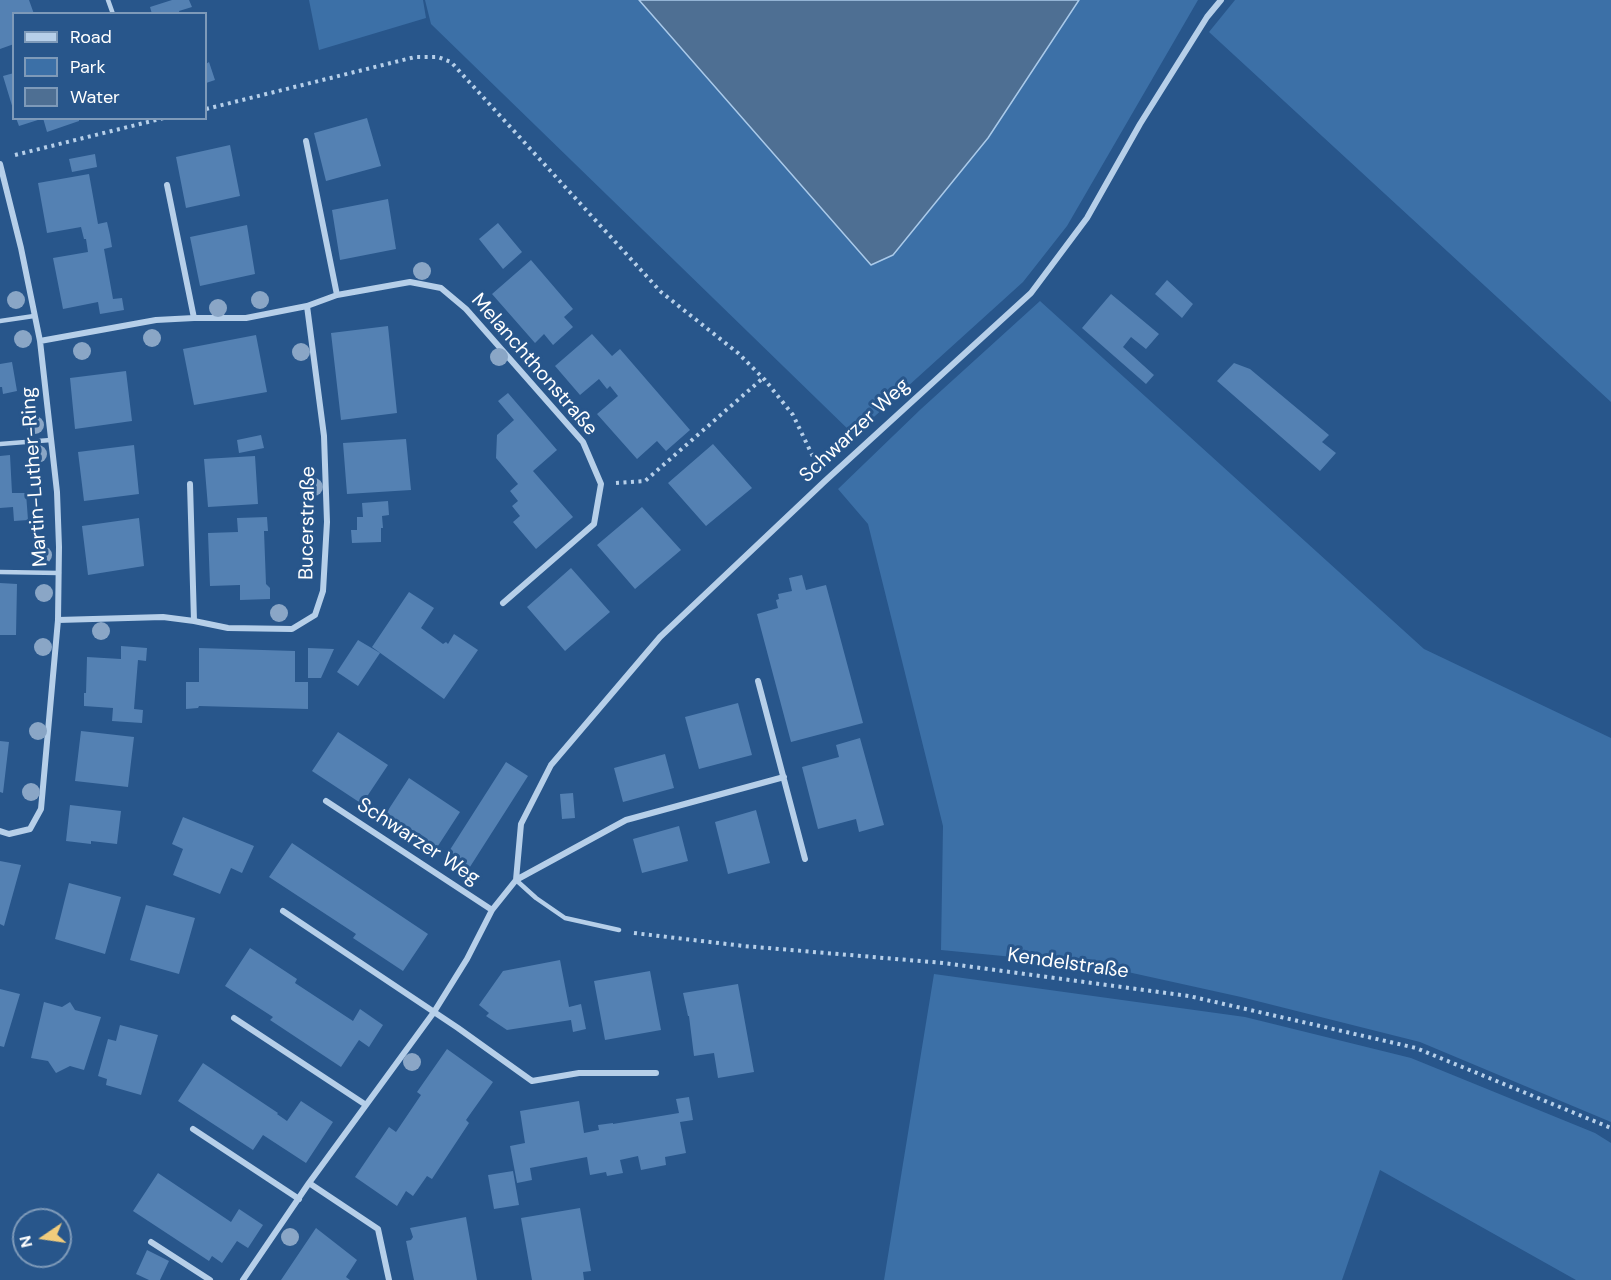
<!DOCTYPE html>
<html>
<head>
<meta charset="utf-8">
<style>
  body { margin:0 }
  #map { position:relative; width:1611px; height:1280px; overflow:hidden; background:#28568b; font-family:"DM Sans",sans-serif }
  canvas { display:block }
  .legend { position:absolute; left:12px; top:12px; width:195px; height:108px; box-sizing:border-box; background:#28568b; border:2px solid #7e9ab9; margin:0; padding:8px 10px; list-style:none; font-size:18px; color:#fff }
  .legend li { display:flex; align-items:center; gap:12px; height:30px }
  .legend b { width:30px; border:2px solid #7e9ab9 }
  .north { position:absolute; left:12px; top:1208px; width:60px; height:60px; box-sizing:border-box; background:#28568b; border:2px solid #7e9ab9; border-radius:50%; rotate:257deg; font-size:16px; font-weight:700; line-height:24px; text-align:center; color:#fff }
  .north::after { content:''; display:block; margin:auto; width:21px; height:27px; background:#f1cc7c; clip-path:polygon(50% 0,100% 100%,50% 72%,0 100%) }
</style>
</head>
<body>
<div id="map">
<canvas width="1611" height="1280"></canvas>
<ul class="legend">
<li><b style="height:8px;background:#b6cfe9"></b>Road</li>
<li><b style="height:16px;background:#3c70a7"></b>Park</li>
<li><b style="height:16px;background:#4e6f93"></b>Water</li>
</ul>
<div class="north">N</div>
</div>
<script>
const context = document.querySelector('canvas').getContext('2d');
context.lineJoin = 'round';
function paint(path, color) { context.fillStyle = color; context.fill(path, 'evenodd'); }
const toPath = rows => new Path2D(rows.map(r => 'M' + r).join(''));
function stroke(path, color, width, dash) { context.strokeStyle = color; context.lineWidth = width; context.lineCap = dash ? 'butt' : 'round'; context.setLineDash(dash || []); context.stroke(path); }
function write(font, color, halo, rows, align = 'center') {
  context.font = font + ' "DM Sans",sans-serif'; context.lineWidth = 6; context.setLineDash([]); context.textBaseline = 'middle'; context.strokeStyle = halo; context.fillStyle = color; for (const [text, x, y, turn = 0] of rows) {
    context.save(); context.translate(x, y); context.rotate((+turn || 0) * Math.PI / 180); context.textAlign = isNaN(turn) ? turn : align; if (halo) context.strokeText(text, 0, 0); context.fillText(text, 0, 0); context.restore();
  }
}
const green = toPath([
  [309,0,423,0,426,18,319,50],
  [425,0,639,0,871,265,893,255,988,138,1079,0,1198,0,1067,226,1023,282,854,435,431,24],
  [1235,0,1611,0,1611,402,1209,32],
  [1040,301,1424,649,1611,738,1611,1122,1420,1042,1241,997,1096,965,941,950,943,826,868,524,838,489,921,409],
  [934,974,1245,1017,1411,1058,1595,1133,1611,1143,1611,1280,1576,1280,1380,1170,1342,1280,884,1280]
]);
const water = toPath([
  [639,0,1079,0,988,138,893,255,871,265,639,0]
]);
const building = toPath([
  [0,0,29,0,34,14,14,14,14,44,0,49],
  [172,0,189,0,192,7,179,11,180,14,152,14,150,7],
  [209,62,215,80,206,83,206,64],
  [14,73,14,109,13,109,3,76],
  [16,118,41,118,41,119,19,126],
  [43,118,79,118,79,121,47,132],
  [367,118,381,166,326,181,314,133],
  [230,145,240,196,186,208,176,157],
  [95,154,97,167,72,172,69,159],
  [89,174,98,224,107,222,110,235,112,247,104,249,113,299,122,298,124,310,100,314,98,302,63,309,53,258,88,252,86,239,84,239,81,227,47,233,38,183],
  [388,199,396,249,340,260,332,210],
  [498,223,522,252,503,269,479,239],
  [247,225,255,274,200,286,190,237],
  [531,260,573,309,564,317,573,327,553,345,544,334,535,343,492,294],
  [1167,280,1193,304,1182,318,1155,294],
  [1111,294,1159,334,1146,349,1131,337,1123,347,1154,375,1146,384,1082,328],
  [388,326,397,413,341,420,331,333],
  [592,334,612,356,620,349,690,430,666,451,657,441,637,459,597,414,618,396,610,386,607,389,599,379,580,395,555,366],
  [256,335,267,392,194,405,183,349],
  [12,362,17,391,3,394,2,387,0,387,0,364],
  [1234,363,1250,369,1329,435,1322,442,1336,453,1320,471,1217,381],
  [126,371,132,421,75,429,70,378],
  [508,393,557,450,533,471,573,517,536,549,513,522,520,516,512,506,518,501,510,491,518,484,496,458,497,435,514,420,498,401],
  [261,435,264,448,239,453,237,440],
  [406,439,411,490,347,494,343,443],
  [713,444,752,488,706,526,668,483],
  [134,445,139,494,84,501,78,452],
  [10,455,12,493,26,493,28,520,14,521,13,507,0,508,0,456],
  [255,456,258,504,208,507,204,459],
  [388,501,389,515,382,516,383,528,381,528,381,542,352,543,351,530,357,530,357,517,363,517,362,503],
  [642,507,681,550,635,589,597,545],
  [267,517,268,531,264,531,266,584,270,588,270,599,240,600,240,585,210,586,208,533,238,532,237,518],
  [139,518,144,566,88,575,82,526],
  [571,568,610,612,565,651,527,607],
  [802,575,806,590,826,585,863,723,791,742,757,614,778,608,776,600,779,599,778,594,792,591,789,578],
  [0,583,17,584,16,635,0,635],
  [409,592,434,608,421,628,443,644,446,642,448,644,454,634,478,650,444,699,372,647],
  [358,640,380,653,358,686,337,672],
  [121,646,147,648,146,661,138,660,134,709,143,710,142,723,112,721,113,708,84,706,84,693,86,693,87,657,121,659],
  [199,648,295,651,295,682,308,682,308,709,199,706,198,708,186,709,186,682,199,682],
  [308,648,334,649,321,678,308,678],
  [738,703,752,755,699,769,685,717],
  [81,731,134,737,128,787,75,781],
  [338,732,388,765,362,804,312,771],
  [860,738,884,825,859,832,856,819,818,829,802,767,839,757,836,745],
  [0,741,9,742,3,793,0,792],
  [665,754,674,788,623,802,614,768],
  [506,762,528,776,468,870,446,856],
  [409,778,460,812,434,852,383,818],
  [573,793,575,818,562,819,560,794],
  [70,805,121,811,117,844,91,841,91,844,66,841],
  [756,810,770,863,728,874,715,822],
  [183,817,254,846,242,873,231,868,220,894,173,875,183,849,172,844],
  [679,826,688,861,642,873,633,839],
  [292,843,428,934,403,971,353,938,356,934,269,877],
  [0,861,21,865,4,926,0,924],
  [69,883,121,897,105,954,55,939],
  [146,905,195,918,179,974,130,960],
  [250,948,297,979,295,983,353,1021,360,1009,383,1025,369,1047,359,1040,341,1067,270,1020,273,1017,225,986],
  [560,960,569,1007,581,1004,586,1029,573,1032,571,1020,507,1030,486,1016,489,1013,479,1005,503,971],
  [650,971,661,1030,605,1040,594,981],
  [738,984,754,1072,718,1078,714,1053,694,1056,689,1016,688,1016,683,993],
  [0,989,20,994,4,1047,0,1046],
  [44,1002,62,1007,70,1002,75,1010,101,1017,84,1070,70,1066,56,1073,48,1061,31,1058],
  [120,1025,158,1035,141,1095,106,1085,107,1079,98,1076,108,1039,116,1041],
  [447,1049,493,1082,466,1120,469,1123,432,1179,427,1176,413,1196,406,1191,397,1206,355,1177,389,1127,396,1132,421,1095,417,1092],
  [203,1063,278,1113,277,1114,287,1121,301,1101,333,1122,306,1163,263,1135,253,1150,178,1101],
  [689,1097,693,1120,680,1122,686,1153,665,1157,666,1165,641,1170,638,1156,620,1160,623,1173,607,1176,606,1172,590,1175,587,1157,530,1168,532,1180,517,1183,510,1146,525,1143,520,1111,579,1101,584,1133,599,1130,598,1125,613,1123,613,1124,679,1113,676,1099],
  [513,1171,519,1205,494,1209,488,1175],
  [158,1173,231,1222,239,1209,263,1225,248,1248,237,1241,222,1263,212,1256,209,1261,133,1211],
  [580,1208,591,1271,583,1272,584,1280,532,1280,521,1218],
  [466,1217,477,1280,414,1280,406,1241,411,1240,413,1237,410,1228],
  [316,1228,357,1260,346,1277,350,1280,281,1280],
  [147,1250,169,1261,160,1280,149,1280,136,1274]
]);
const path = toPath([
  [206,109,415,57,438,57,451,62,661,292,738,353,765,380,793,415,817,465],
  [15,155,164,118],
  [616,483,645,481,763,378],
  [634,933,744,946,943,963,1189,996,1416,1048,1611,1128]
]);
const lane = toPath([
  [108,0,113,14],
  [0,321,34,316],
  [0,444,51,440],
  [0,572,59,573],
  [516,880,536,898,565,918,619,930]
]);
const street = toPath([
  [306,141,337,295],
  [0,164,21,248,40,341,57,492,59,547,58,620,41,809,30,829,9,834,0,831],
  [167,185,194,318,246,318,307,306,337,295,410,282,441,288,466,309,583,442,601,484,594,524,503,603],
  [40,341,156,320,194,318],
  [58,620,163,617,194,621,190,484],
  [194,621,228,628,292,629,315,615,323,591,327,522,324,436,307,306],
  [758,681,805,859],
  [326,801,492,910],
  [516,880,626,820,784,777],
  [283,911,458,1028,532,1081,579,1073,656,1073],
  [234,1018,366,1105],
  [193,1129,299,1199],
  [309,1183,378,1229,389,1280],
  [151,1242,210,1280],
  [243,1280,309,1183,434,1012,467,959,492,910,516,880,521,824,551,765,660,637,825,481,1031,293,1087,218,1140,124,1207,17,1221,0]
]);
const trees = [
  [422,271],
  [16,300],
  [260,300],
  [218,308],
  [152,338],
  [23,339],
  [82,351],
  [301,352],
  [499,357],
  [35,425],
  [38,454],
  [314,487],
  [43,555],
  [44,593],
  [279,613],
  [101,631],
  [43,647],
  [38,731],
  [31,792],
  [412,1062],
  [290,1237]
];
const streetNames = [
  ["Melanchthonstraße",534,365,49],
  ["Schwarzer Weg",855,431,-43],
  ["Martin-Luther-Ring",35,477,-94],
  ["Bucerstraße",308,523,-89],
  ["Schwarzer Weg",418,842,33],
  ["Kendelstraße",1068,964,8]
];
paint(green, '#3c70a7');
paint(water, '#4e6f93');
stroke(water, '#aacaea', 1.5);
paint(building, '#5481b3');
stroke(path, '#b6cfe9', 4, [3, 4.5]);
stroke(lane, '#b6cfe9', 4.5);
stroke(street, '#b6cfe9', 6);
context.fillStyle = '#8aa6c6';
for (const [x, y] of trees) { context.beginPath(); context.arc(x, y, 9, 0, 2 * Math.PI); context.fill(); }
write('20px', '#fff', '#28568b', streetNames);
</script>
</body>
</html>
